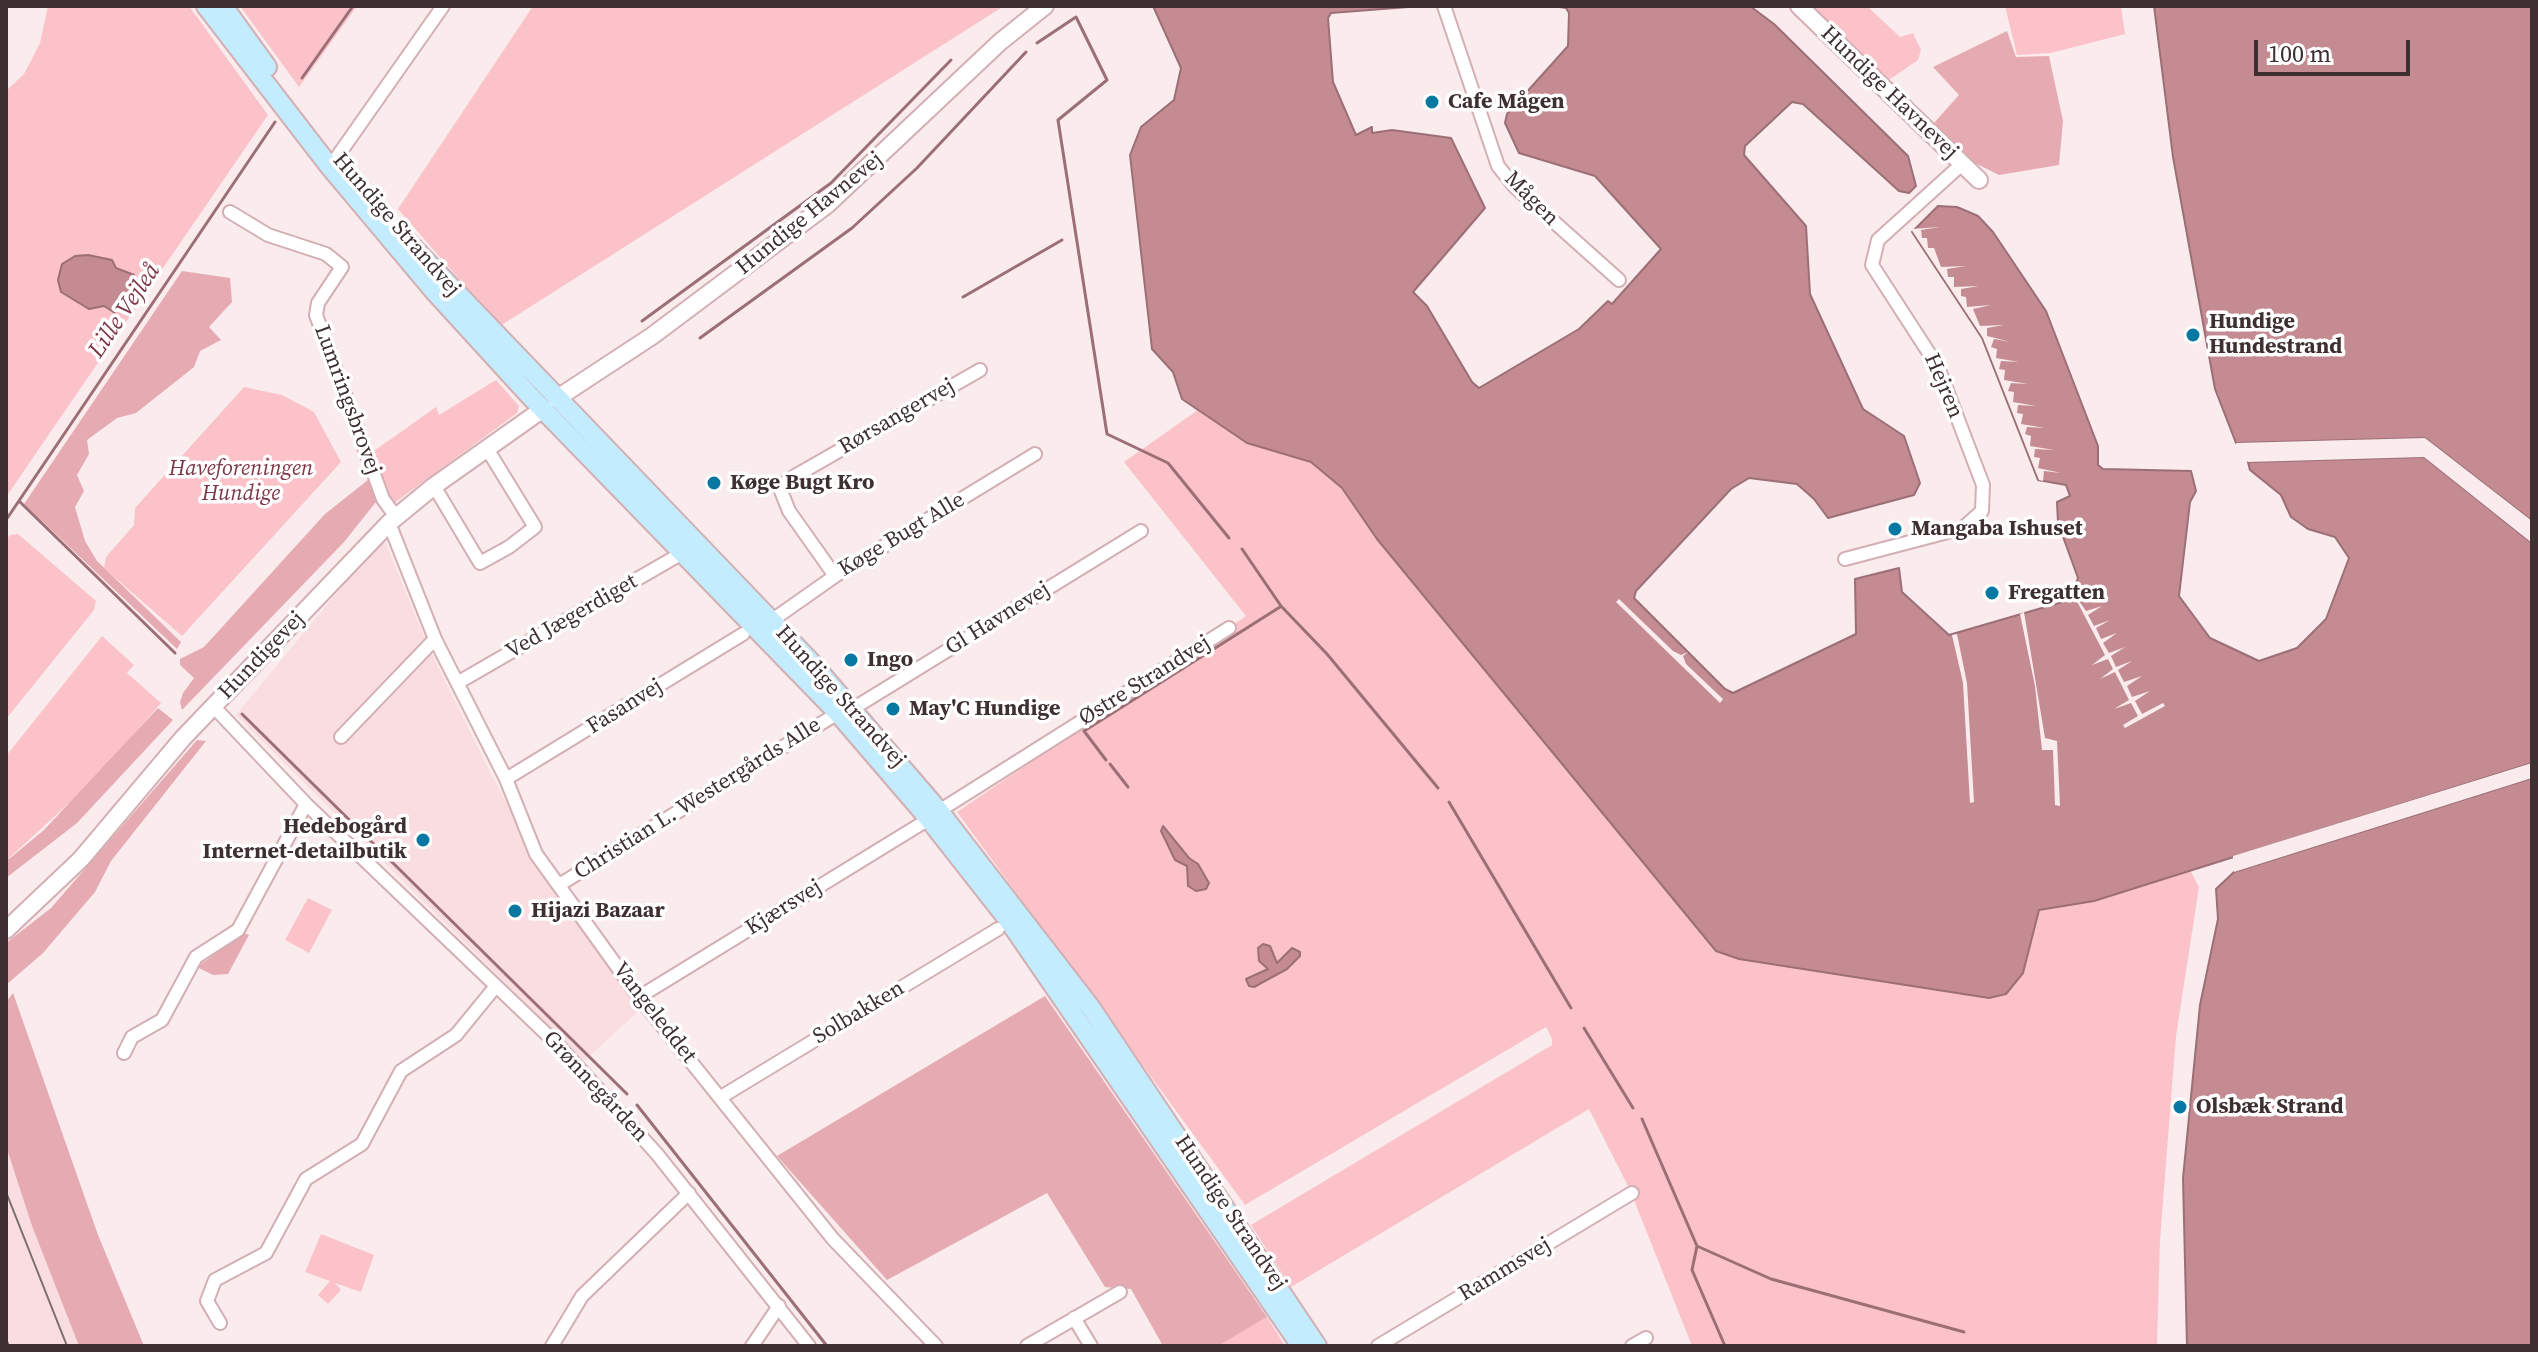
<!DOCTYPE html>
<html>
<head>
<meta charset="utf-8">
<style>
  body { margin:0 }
  #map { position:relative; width:2538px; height:1352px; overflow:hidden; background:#faebec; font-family:"Source Serif 4",serif }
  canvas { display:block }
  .frame { position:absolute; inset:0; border:8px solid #3e2f31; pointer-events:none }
  .scale { position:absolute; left:2254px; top:40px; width:156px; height:36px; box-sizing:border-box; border:4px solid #3e2f31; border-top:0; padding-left:10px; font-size:24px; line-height:28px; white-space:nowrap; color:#3e2f31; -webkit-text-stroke:6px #fff; paint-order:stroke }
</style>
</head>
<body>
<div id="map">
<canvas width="2538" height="1352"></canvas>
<div class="frame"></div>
<div class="scale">100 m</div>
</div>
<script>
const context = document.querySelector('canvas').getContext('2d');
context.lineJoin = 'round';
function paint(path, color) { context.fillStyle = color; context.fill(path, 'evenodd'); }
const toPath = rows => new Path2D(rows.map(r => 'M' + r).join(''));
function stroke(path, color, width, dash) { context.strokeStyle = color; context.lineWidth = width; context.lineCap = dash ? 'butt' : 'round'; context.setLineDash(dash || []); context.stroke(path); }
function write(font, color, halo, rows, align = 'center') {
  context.font = font + ' "Source Serif 4",serif'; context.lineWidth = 7; context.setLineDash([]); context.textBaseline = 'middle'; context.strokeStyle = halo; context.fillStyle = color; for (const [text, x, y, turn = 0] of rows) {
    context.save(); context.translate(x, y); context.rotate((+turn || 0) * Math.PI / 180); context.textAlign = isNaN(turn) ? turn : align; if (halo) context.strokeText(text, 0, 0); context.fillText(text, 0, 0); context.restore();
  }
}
const built = toPath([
  [383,537,427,644,491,774,554,892,641,1009,584,1061,236,715],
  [6,1146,32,1226,79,1346,6,1346]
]);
const green = toPath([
  [48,6,189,6,268,115,6,497,6,91,24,74,40,43],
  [240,6,357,6,299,87],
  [533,6,1004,6,500,326,398,209],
  [1809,6,1867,6,1900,37,1913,33,1921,50,1918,60,1889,80],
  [2005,6,2121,6,2125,34,2051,53,2017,55],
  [496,380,519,406,517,413,393,504,388,500,374,451,436,407,439,415],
  [244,387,282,395,314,412,341,462,182,636,104,568,106,557,134,525,135,508],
  [1198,410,1247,443,1311,462,1342,488,1377,539,1716,951,1739,959,1989,998,2022,973,2039,910,2094,901,2190,870,2199,887,2176,1036,2160,1240,2157,1346,1692,1346,1630,1190,1589,1109,1291,1287,1251,1225,1552,1045,1552,1039,1546,1027,1245,1205,957,812,1246,616,1124,462],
  [18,534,96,601,94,610,6,719,6,540,10,535],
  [102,636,134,665,127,673,161,703,92,782,8,859,6,756],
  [308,898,332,910,309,953,285,940],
  [321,1234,374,1255,361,1292,335,1283,341,1290,328,1304,318,1295,330,1281,305,1272],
  [1267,1317,1285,1346,1218,1346]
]);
const forest = toPath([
  [2007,31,2016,57,2049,56,2063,121,2059,165,1999,175,1975,163,1934,123,1959,95,1933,67],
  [182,271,230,278,232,302,209,327,221,340,200,351,194,367,136,413,117,418,87,440,89,454,77,475,84,491,75,507,85,541,97,561,181,642,177,649,24,504],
  [373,476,380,497,344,542,182,710,180,702,183,693,194,678,180,665,180,659,204,647,325,514],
  [158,708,173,720,77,823,6,878,6,857,9,859,44,830],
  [197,740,206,741,111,861,95,892,43,953,6,985,6,943,51,908],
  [244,933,249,935,228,974,213,975,197,967],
  [13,993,98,1235,144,1346,79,1346,32,1226,6,1146,6,1002],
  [1045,996,1267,1317,1218,1346,1163,1346,1131,1289,1105,1287,1047,1193,887,1280,777,1156]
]);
const water = toPath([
  [1153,6,1421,6,1331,13,1328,18,1333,82,1356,135,1372,127,1372,133,1392,130,1451,138,1485,208,1413,292,1427,306,1472,382,1479,388,1579,329,1608,301,1612,304,1661,249,1595,176,1519,153,1505,123,1507,114,1568,46,1569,13,1566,8,1553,6,1750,6,1774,24,1908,156,1916,186,1909,193,1899,191,1803,104,1792,102,1745,146,1744,155,1806,226,1810,294,1863,409,1904,436,1920,483,1914,495,1828,518,1814,499,1797,484,1749,478,1731,489,1636,591,1634,598,1725,689,1733,693,1856,634,1855,579,1899,568,1902,592,1949,635,2066,601,2074,589,2078,578,2058,523,2057,502,2070,496,2066,485,2038,480,1982,338,1912,232,1938,206,1957,207,1978,216,1993,232,2046,311,2098,446,2098,465,2103,469,2191,471,2196,491,2190,502,2179,596,2210,638,2259,661,2297,648,2326,619,2349,558,2335,537,2308,529,2291,517,2281,495,2250,470,2248,462,2424,457,2532,543,2532,763,2094,901,2039,910,2023,973,2006,994,1989,998,1739,959,1716,951,1377,539,1342,488,1311,462,1247,443,1182,399,1173,372,1152,349,1130,155,1141,127,1174,100,1181,68,1153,6],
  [2154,6,2532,6,2532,521,2425,438,2236,443,2215,389,2173,157,2154,6],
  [88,255,112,260,116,268,134,275,135,287,115,313,104,306,89,309,61,292,58,280,62,264,75,256,88,255],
  [2532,778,2532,1346,2187,1346,2183,1178,2200,1005,2218,919,2216,889,2234,872,2532,778],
  [1163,826,1189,858,1198,864,1209,883,1206,889,1196,891,1188,886,1187,866,1175,860,1161,831,1163,826],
  [1263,944,1270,946,1277,963,1292,948,1300,952,1300,956,1287,969,1254,987,1249,986,1246,979,1268,969,1259,961,1258,948,1263,944]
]);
const pier = toPath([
  [1940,227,1921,230,1922,238,1927,238,1928,248,1934,248,1941,267,1966,266,1947,269,1948,277,1954,277,1954,287,1979,286,1961,289,1961,296,1966,297,1967,307,1991,305,1973,309,1980,326,2004,325,1987,328,1987,336,2011,342,1994,339,1991,347,1997,349,1996,358,2019,362,2001,361,1999,369,2005,370,2004,380,2028,384,2011,383,2008,391,2014,392,2013,402,2036,406,2018,405,2017,413,2023,414,2021,424,2045,428,2027,427,2025,434,2031,436,2030,446,2054,450,2035,449,2034,457,2040,458,2038,468,2061,473,2044,471,2043,481,2039,480,1983,338,1911,229],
  [2425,438,2532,521,2532,525,2424,442,2238,447,2236,443],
  [2415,450,2427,453,2532,537,2532,543,2424,457,2248,462,2246,459],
  [2070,588,2086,611,2102,606,2088,615,2094,626,2110,620,2096,628,2101,639,2117,633,2103,643,2109,653,2125,647,2111,656,2116,667,2132,661,2118,670,2124,682,2142,676,2127,686,2132,697,2150,691,2135,701,2142,714,2163,703,2165,706,2125,728,2123,725,2138,716,2131,703,2114,709,2129,700,2115,672,2100,679,2113,669,2108,659,2092,665,2105,655],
  [1619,599,1673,651,1681,655,1688,652,1683,656,1686,664,1723,699,1720,703,1616,602],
  [2024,612,2045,738,2057,741,2060,806,2055,805,2053,750,2042,750,2035,686,2020,614],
  [1957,634,1967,683,1974,802,1970,803,1963,683,1952,635],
  [2532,763,2532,767,2233,860,2233,856],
  [2532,774,2532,778,2234,872,2234,868]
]);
const stream = toPath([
  [1037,43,1076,17,1107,80,1058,120,1107,434,1168,463,1229,538],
  [302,78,353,6],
  [963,297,1062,240],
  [642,321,831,183,951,60],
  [700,338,852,228,917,168,1026,52],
  [19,501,175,653],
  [6,520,275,122],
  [1242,549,1281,606,1327,654,1438,788],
  [242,714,627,1094],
  [1106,760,1084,731,1280,607],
  [1110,764,1128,787],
  [1449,802,1571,1008],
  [1584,1028,1633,1108],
  [637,1105,827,1346],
  [1642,1119,1697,1246,1771,1279,1964,1332],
  [1697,1246,1692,1270,1725,1346]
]);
const minor = toPath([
  [1444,6,1498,166,1515,187,1619,280],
  [330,167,443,6],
  [230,212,268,235,326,254,342,267,318,303,316,315,383,499,396,517],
  [434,486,480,563,509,547,535,527,486,447],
  [389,523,435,639,506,779,536,854,639,997,833,1239,936,1346],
  [1845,559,1963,528,1982,511,1983,485,1938,367,1872,265,1878,240,1962,164],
  [835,576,789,511,781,491,788,480,980,370],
  [771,621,835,576,1035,454],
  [459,682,684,552],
  [213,706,306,804,560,1047,657,1154,809,1346],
  [854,708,1141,531],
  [341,737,435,639],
  [506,779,743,634],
  [939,811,1229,628],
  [559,885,838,713],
  [639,997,929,819],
  [124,1053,132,1037,162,1020,196,957,238,930,306,804],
  [721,1097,998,929],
  [1074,1318,1091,1346],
  [220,1323,207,1301,215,1280,266,1253,306,1179,362,1144,401,1071,456,1035,496,986],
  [552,1346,582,1296,689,1193],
  [752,1346,779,1306],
  [1027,1346,1120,1292],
  [1378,1346,1632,1193],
  [1632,1346,1646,1338]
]);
const tertiary = toPath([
  [1799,6,1979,180],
  [556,399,652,336,828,204,1000,42,1045,6],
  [6,930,81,859,183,738,389,523,434,486,543,409]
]);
const secondary = toPath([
  [206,6,330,167,434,291,530,396,838,713,929,819,1009,921,1301,1346],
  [223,6,267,67],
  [409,243,811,662,939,811,1091,1008,1317,1346]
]);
const tram = toPath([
  [6,1192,67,1346],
  [6,1339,9,1346]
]);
const markers = [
  [1432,102,8,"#0778a1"],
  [2193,335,8,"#0778a1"],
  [714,483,8,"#0778a1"],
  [1895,529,8,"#0778a1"],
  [1992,593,8,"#0778a1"],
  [851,660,8,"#0778a1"],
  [893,709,8,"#0778a1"],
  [423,840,8,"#0778a1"],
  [515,911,8,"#0778a1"],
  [2180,1107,8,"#0778a1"]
];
const streetNames = [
  ["Hundige Havnevej",1889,93,44],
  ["Mågen",1531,199,45],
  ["Hundige Havnevej",810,214,-39],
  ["Hundige Strandvej",396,225,49],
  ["Hejren",1943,386,67],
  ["Lumringsbrovej",347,400,70],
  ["Rørsangervej",897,417,-30],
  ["Køge Bugt Alle",902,535,-31],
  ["Ved Jægerdiget",572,617,-30],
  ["Gl Havnevej",998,619,-32],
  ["Hundigevej",262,656,-46],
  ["Østre Strandvej",1145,681,-32],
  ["Hundige Strandvej",840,697,48],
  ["Fasanvej",625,707,-32],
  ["Christian L. Westergårds Alle",698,799,-32],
  ["Kjærsvej",784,908,-32],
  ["Vangeleddet",654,1013,52],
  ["Solbakken",859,1013,-31],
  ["Grønnegården",595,1087,47],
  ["Hundige Strandvej",1230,1213,56],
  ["Rammsvej",1505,1270,-31]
];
const poiNames = [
  ["Cafe Mågen",1448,102],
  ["Hundige",2209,322],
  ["Hundestrand",2209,347],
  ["Køge Bugt Kro",730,483],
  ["Mangaba Ishuset",1911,529],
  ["Fregatten",2008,593],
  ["Ingo",867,660],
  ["May'C Hundige",909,709],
  ["Hedebogård",407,827,"right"],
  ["Internet-detailbutik",407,852,"right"],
  ["Hijazi Bazaar",531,911],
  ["Olsbæk Strand",2196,1107]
];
const parkNames = [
  ["Haveforeningen",241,469],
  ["Hundige",241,494]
];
const waterNames = [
  ["Lille Vejleå",125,311,-56]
];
paint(built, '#f9dde0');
paint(green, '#fbc3c9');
paint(forest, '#e6aab2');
paint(water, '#c48b93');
stroke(water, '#9c6f76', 2);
paint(pier, '#faebec');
stroke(stream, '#9c6f76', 3);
stroke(minor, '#d3afb3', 16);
stroke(tertiary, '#d3afb3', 20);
stroke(secondary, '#d3afb3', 22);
stroke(minor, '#fff', 12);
stroke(tertiary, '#fff', 16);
stroke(secondary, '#c3ecfe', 18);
stroke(tram, '#7b6c6e', 2);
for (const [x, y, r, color] of markers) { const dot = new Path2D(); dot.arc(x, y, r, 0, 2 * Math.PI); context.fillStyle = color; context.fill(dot); stroke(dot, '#fff', 3); }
write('22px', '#3e2f31', '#fff', streetNames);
write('bold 22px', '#3e2f31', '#fff', poiNames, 'left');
write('italic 22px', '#7e3644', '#fff', parkNames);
write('italic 24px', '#803846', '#fff', waterNames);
</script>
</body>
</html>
